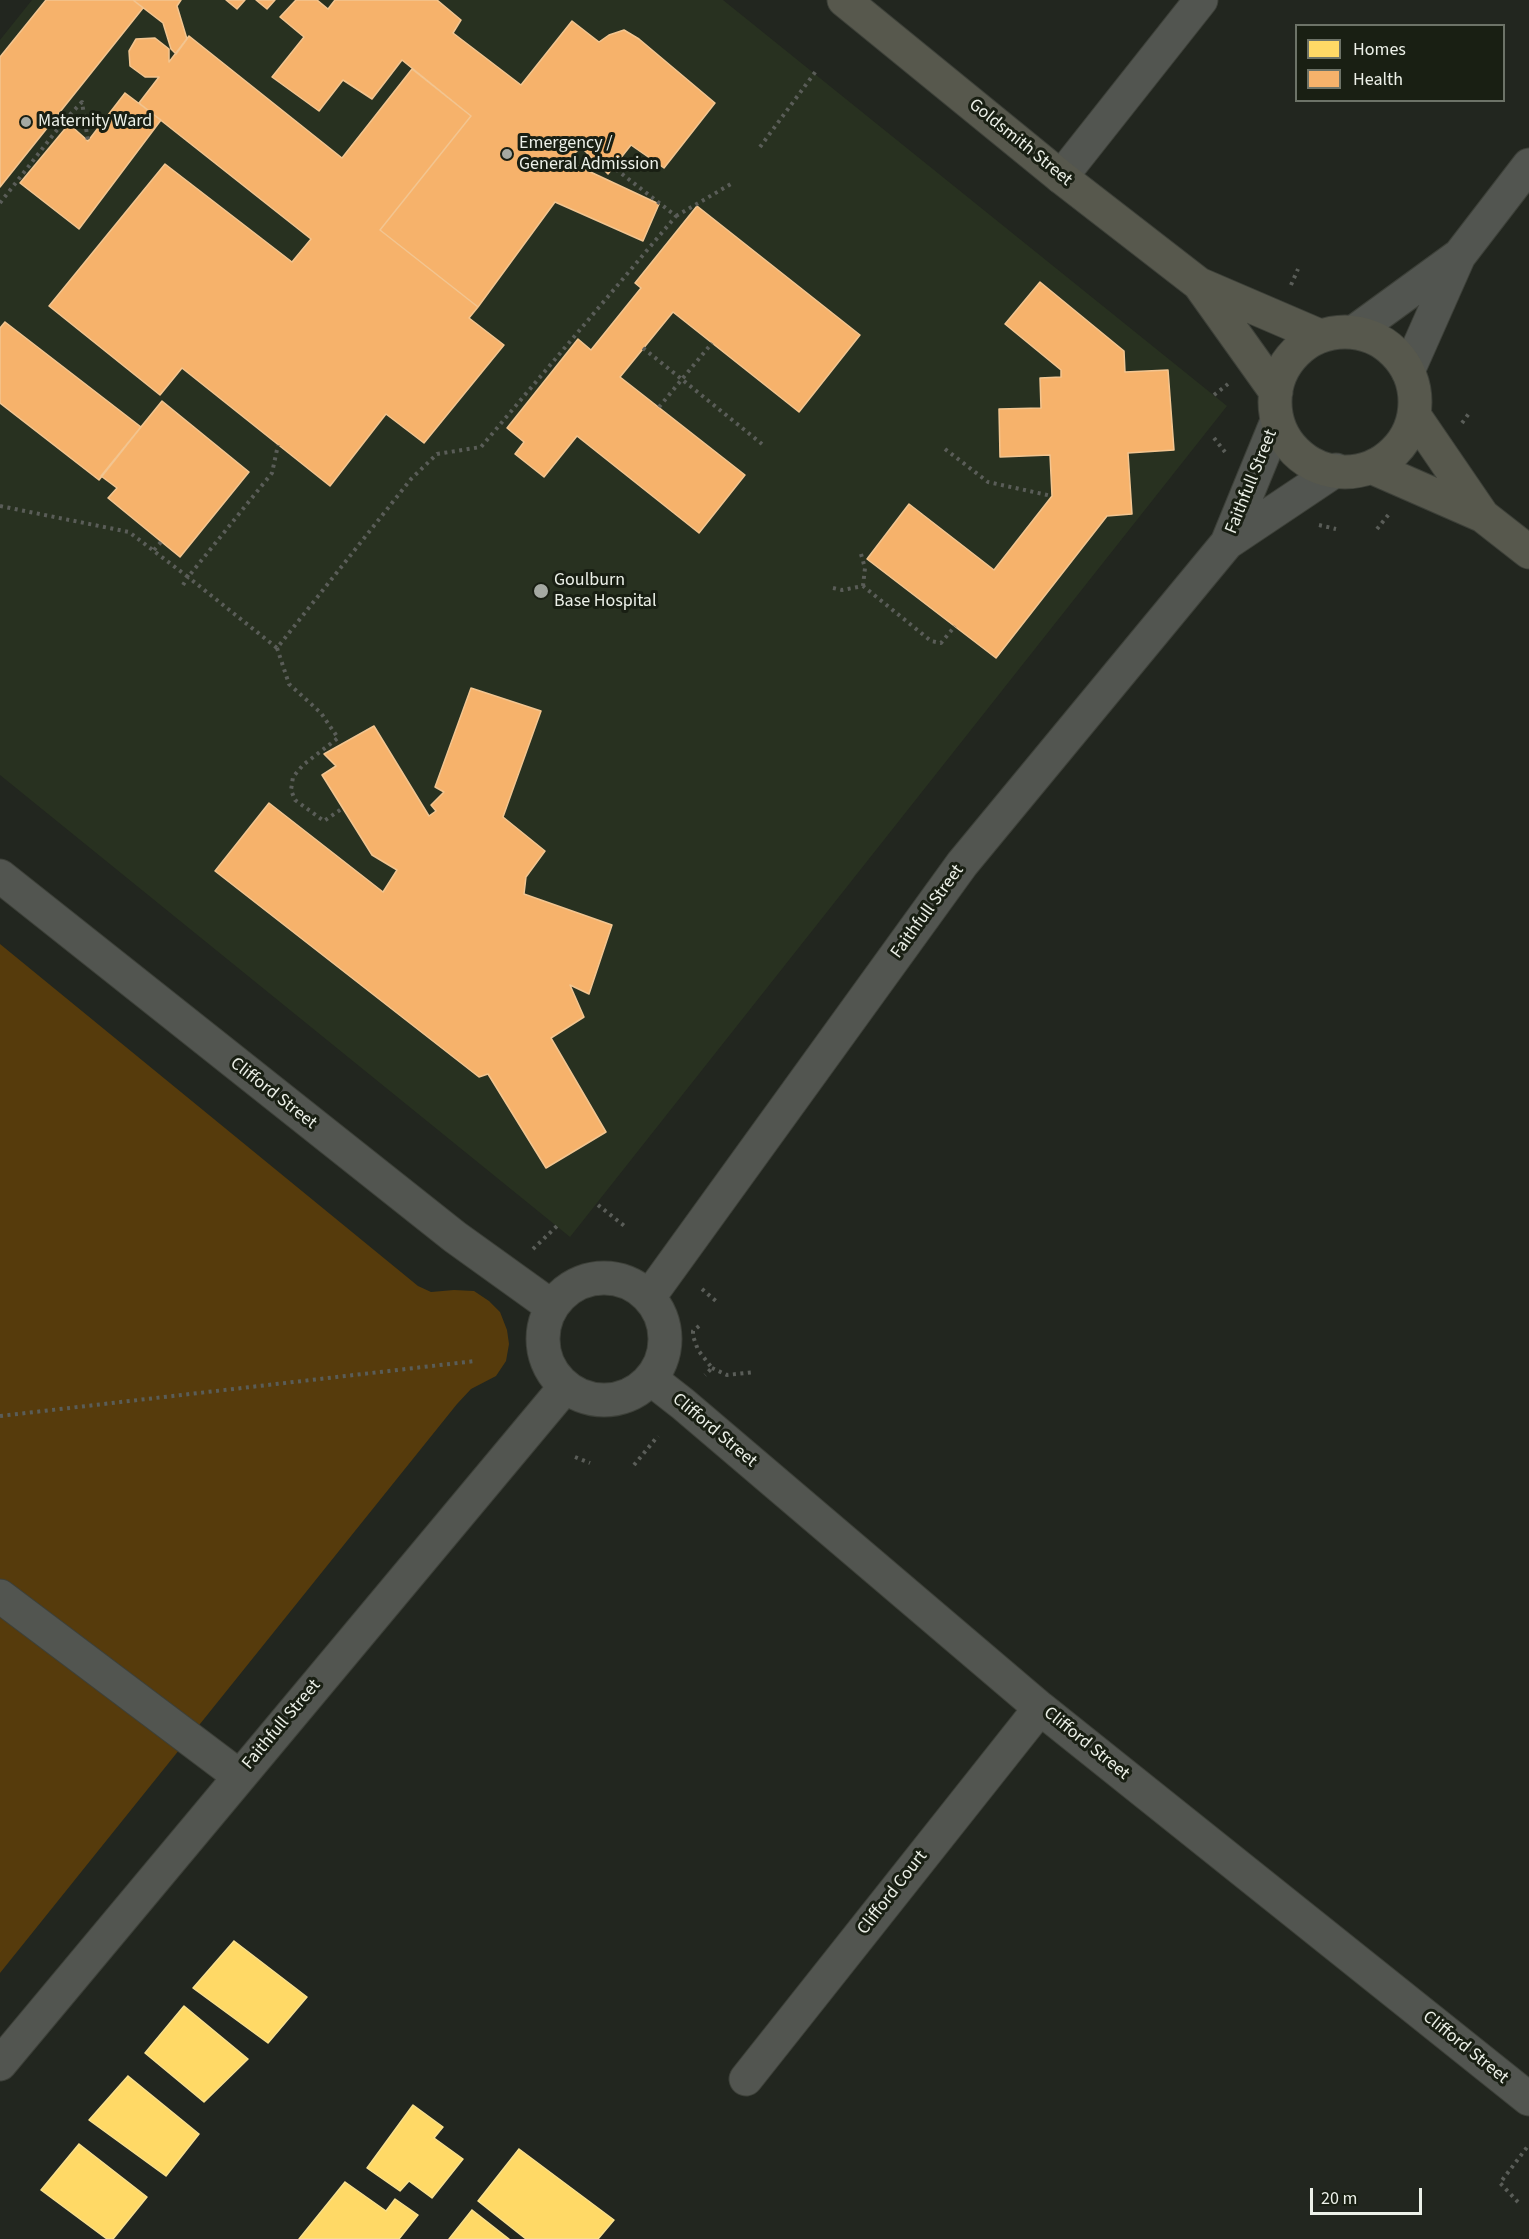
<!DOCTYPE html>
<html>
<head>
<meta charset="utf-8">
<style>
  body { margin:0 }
  #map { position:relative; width:1529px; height:2239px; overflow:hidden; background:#22261f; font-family:"Source Sans 3",sans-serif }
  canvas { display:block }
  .legend { position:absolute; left:1295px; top:24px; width:210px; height:78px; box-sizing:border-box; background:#191f13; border:2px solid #6d7368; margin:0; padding:8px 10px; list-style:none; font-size:18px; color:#ecf0e8 }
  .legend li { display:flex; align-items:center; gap:12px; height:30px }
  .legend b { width:30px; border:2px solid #6d7368 }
  .scale { position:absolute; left:1310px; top:2188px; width:112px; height:27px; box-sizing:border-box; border:3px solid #ecf0e8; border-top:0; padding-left:8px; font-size:18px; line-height:21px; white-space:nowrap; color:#ecf0e8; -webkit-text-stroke:4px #191f13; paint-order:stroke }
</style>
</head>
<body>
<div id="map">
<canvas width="1529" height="2239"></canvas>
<ul class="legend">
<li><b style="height:16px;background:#ffd966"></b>Homes</li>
<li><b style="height:16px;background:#f6b26b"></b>Health</li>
</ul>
<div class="scale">20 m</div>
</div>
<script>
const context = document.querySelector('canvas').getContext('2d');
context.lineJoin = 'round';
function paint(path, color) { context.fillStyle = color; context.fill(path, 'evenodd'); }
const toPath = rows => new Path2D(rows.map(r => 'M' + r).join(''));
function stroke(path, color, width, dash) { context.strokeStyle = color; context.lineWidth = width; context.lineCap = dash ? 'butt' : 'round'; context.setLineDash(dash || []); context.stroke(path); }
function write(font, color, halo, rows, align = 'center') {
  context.font = font + ' "Source Sans 3",sans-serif'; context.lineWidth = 6; context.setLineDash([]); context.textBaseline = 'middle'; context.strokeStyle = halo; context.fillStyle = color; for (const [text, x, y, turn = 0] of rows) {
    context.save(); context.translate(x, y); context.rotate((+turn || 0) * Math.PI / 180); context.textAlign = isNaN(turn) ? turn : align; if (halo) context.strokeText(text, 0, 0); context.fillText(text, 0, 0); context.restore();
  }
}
const built = toPath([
  [32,0,723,0,1227,406,570,1237,0,775,0,40]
]);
const green = toPath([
  [0,944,418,1286,431,1292,454,1290,474,1291,489,1301,500,1312,507,1330,509,1344,506,1361,496,1376,471,1389,457,1404,0,1973]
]);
const homes = toPath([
  [234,1941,307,1997,268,2043,193,1988,234,1941],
  [184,2006,248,2059,204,2102,145,2053,184,2006],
  [128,2076,199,2134,166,2176,89,2120,128,2076],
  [413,2105,443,2127,434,2138,463,2159,432,2198,409,2181,400,2191,367,2168,413,2105],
  [79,2144,147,2197,113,2239,107,2239,41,2190,79,2144],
  [519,2149,614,2220,598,2239,526,2239,478,2201,519,2149],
  [345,2182,386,2211,395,2199,418,2215,399,2239,299,2239,345,2182],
  [472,2210,509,2239,449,2239,472,2210]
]);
const health = toPath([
  [46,0,133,0,143,8,0,187,0,57,46,0],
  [133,0,181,0,177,6,187,39,176,54,171,49,163,23,133,0],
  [226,0,245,0,237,9,226,0],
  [256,0,275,0,267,9,256,0],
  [296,0,317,0,328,9,335,0,437,0,461,20,453,33,521,85,572,21,599,42,609,35,624,30,639,39,715,103,664,168,631,145,608,174,581,147,567,161,659,204,643,241,555,202,478,307,380,230,471,116,402,60,372,99,343,80,319,111,272,77,304,37,280,17,296,0],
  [189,36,342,158,412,69,471,116,380,230,478,307,469,318,504,345,424,443,386,414,330,486,182,368,160,395,49,306,165,164,292,262,311,239,139,103,159,77,145,77,130,66,129,51,136,39,155,38,169,49,169,62,189,36],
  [125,93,161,120,79,229,20,183,69,124,88,141,125,93],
  [697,206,860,335,799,412,673,312,620,377,745,475,699,533,577,436,544,477,515,454,524,442,507,428,578,339,591,350,641,288,635,283,697,206],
  [1040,282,1124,351,1125,372,1168,370,1174,450,1128,453,1132,514,1107,516,996,658,867,559,909,504,994,570,1052,496,1050,455,1000,457,999,409,1041,408,1040,378,1061,377,1061,370,1005,324,1040,282],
  [5,322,141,427,99,480,0,403,0,328,5,322],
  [162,401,249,472,180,557,108,498,117,488,101,476,162,401],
  [471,688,541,711,503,817,545,851,526,877,524,894,612,925,589,994,570,985,584,1017,551,1038,606,1132,546,1168,488,1074,479,1077,215,871,269,803,383,892,397,870,372,855,322,775,336,766,324,754,374,726,429,816,436,811,431,805,444,792,435,787,471,688]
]);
const path = toPath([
  [760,147,816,71],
  [0,203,64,121,82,102,88,141],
  [676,216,731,184],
  [1291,285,1298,269],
  [643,348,762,444],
  [1214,395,1228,384],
  [659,407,712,343],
  [1462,423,1470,412],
  [1214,438,1225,452],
  [945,449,988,482,1052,496],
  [0,506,129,532,188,577,272,473,278,445],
  [1319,525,1336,529],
  [1377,529,1389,514],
  [154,550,161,542],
  [861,554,865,568,863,586],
  [183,585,188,577,277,648,411,479,437,454,481,447,676,216,613,167],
  [833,588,842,590,863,586,931,641,941,643,955,626],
  [277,648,289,684,321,713,338,738,303,765,293,777,291,790,295,800,324,821,343,808],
  [598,1205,627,1228],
  [533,1249,557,1226],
  [702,1289,717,1302],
  [699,1326,693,1331,693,1336,698,1350,712,1368,705,1375],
  [712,1368,727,1375,755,1372],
  [0,1416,475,1361],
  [575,1457,590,1463],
  [634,1465,658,1436],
  [1518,2202,1500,2183,1528,2146]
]);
const minor = toPath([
  [1061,177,1201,0],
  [1354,332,1457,257],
  [1408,371,1459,256,1529,165],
  [1227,543,1277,421],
  [0,876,455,1237,551,1306],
  '543 1339a61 61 0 1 1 122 0a61 61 0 1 1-122 0Z',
  [649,1297,962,864,1227,543,1336,470],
  [651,1379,683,1404,1040,1708,1529,2099],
  [0,1596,239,1776],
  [0,2064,565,1387],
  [746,2079,1040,1708]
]);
const major = toPath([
  [844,0,1061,177,1199,284,1320,336],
  [1199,284,1276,392],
  '1275 402a70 70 0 1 1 140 0a70 70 0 1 1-140 0Z',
  [1414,415,1483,516],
  [1371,467,1483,516,1529,552]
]);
const markers = [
  [26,122,6,"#a5a9a2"],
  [507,154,6,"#a5a9a2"],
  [541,591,8,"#a5a9a2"]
];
const poiNames = [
  ["Maternity Ward",38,122],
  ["Emergency /",519,144],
  ["General Admission",519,165],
  ["Goulburn",554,581],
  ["Base Hospital",554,602]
];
const streetNames = [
  ["Goldsmith Street",1020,143,39],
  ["Faithfull Street",1252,482,-68],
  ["Faithfull Street",928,912,-54],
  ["Clifford Street",273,1094,38],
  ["Clifford Street",714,1431,40],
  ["Faithfull Street",282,1725,-50],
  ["Clifford Street",1086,1744,39],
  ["Clifford Court",893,1893,-52],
  ["Clifford Street",1465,2048,39]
];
paint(built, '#283120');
paint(green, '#563b0c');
paint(homes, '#ffd966');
stroke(homes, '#f9e08d', 1.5);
paint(health, '#f6b26b');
stroke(health, '#f3c590', 1.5);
stroke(minor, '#3d4039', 35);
stroke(major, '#3d4039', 35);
stroke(path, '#5a5d58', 4, [3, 4.5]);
stroke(minor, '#525550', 33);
stroke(major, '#57584d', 33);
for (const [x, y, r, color] of markers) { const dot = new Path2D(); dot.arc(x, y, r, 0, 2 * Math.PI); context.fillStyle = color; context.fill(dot); stroke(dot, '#191f13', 2); }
write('18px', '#ecf0e8', '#191f13', poiNames, 'left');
write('18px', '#ecf0e8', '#191f13', streetNames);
</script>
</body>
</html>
